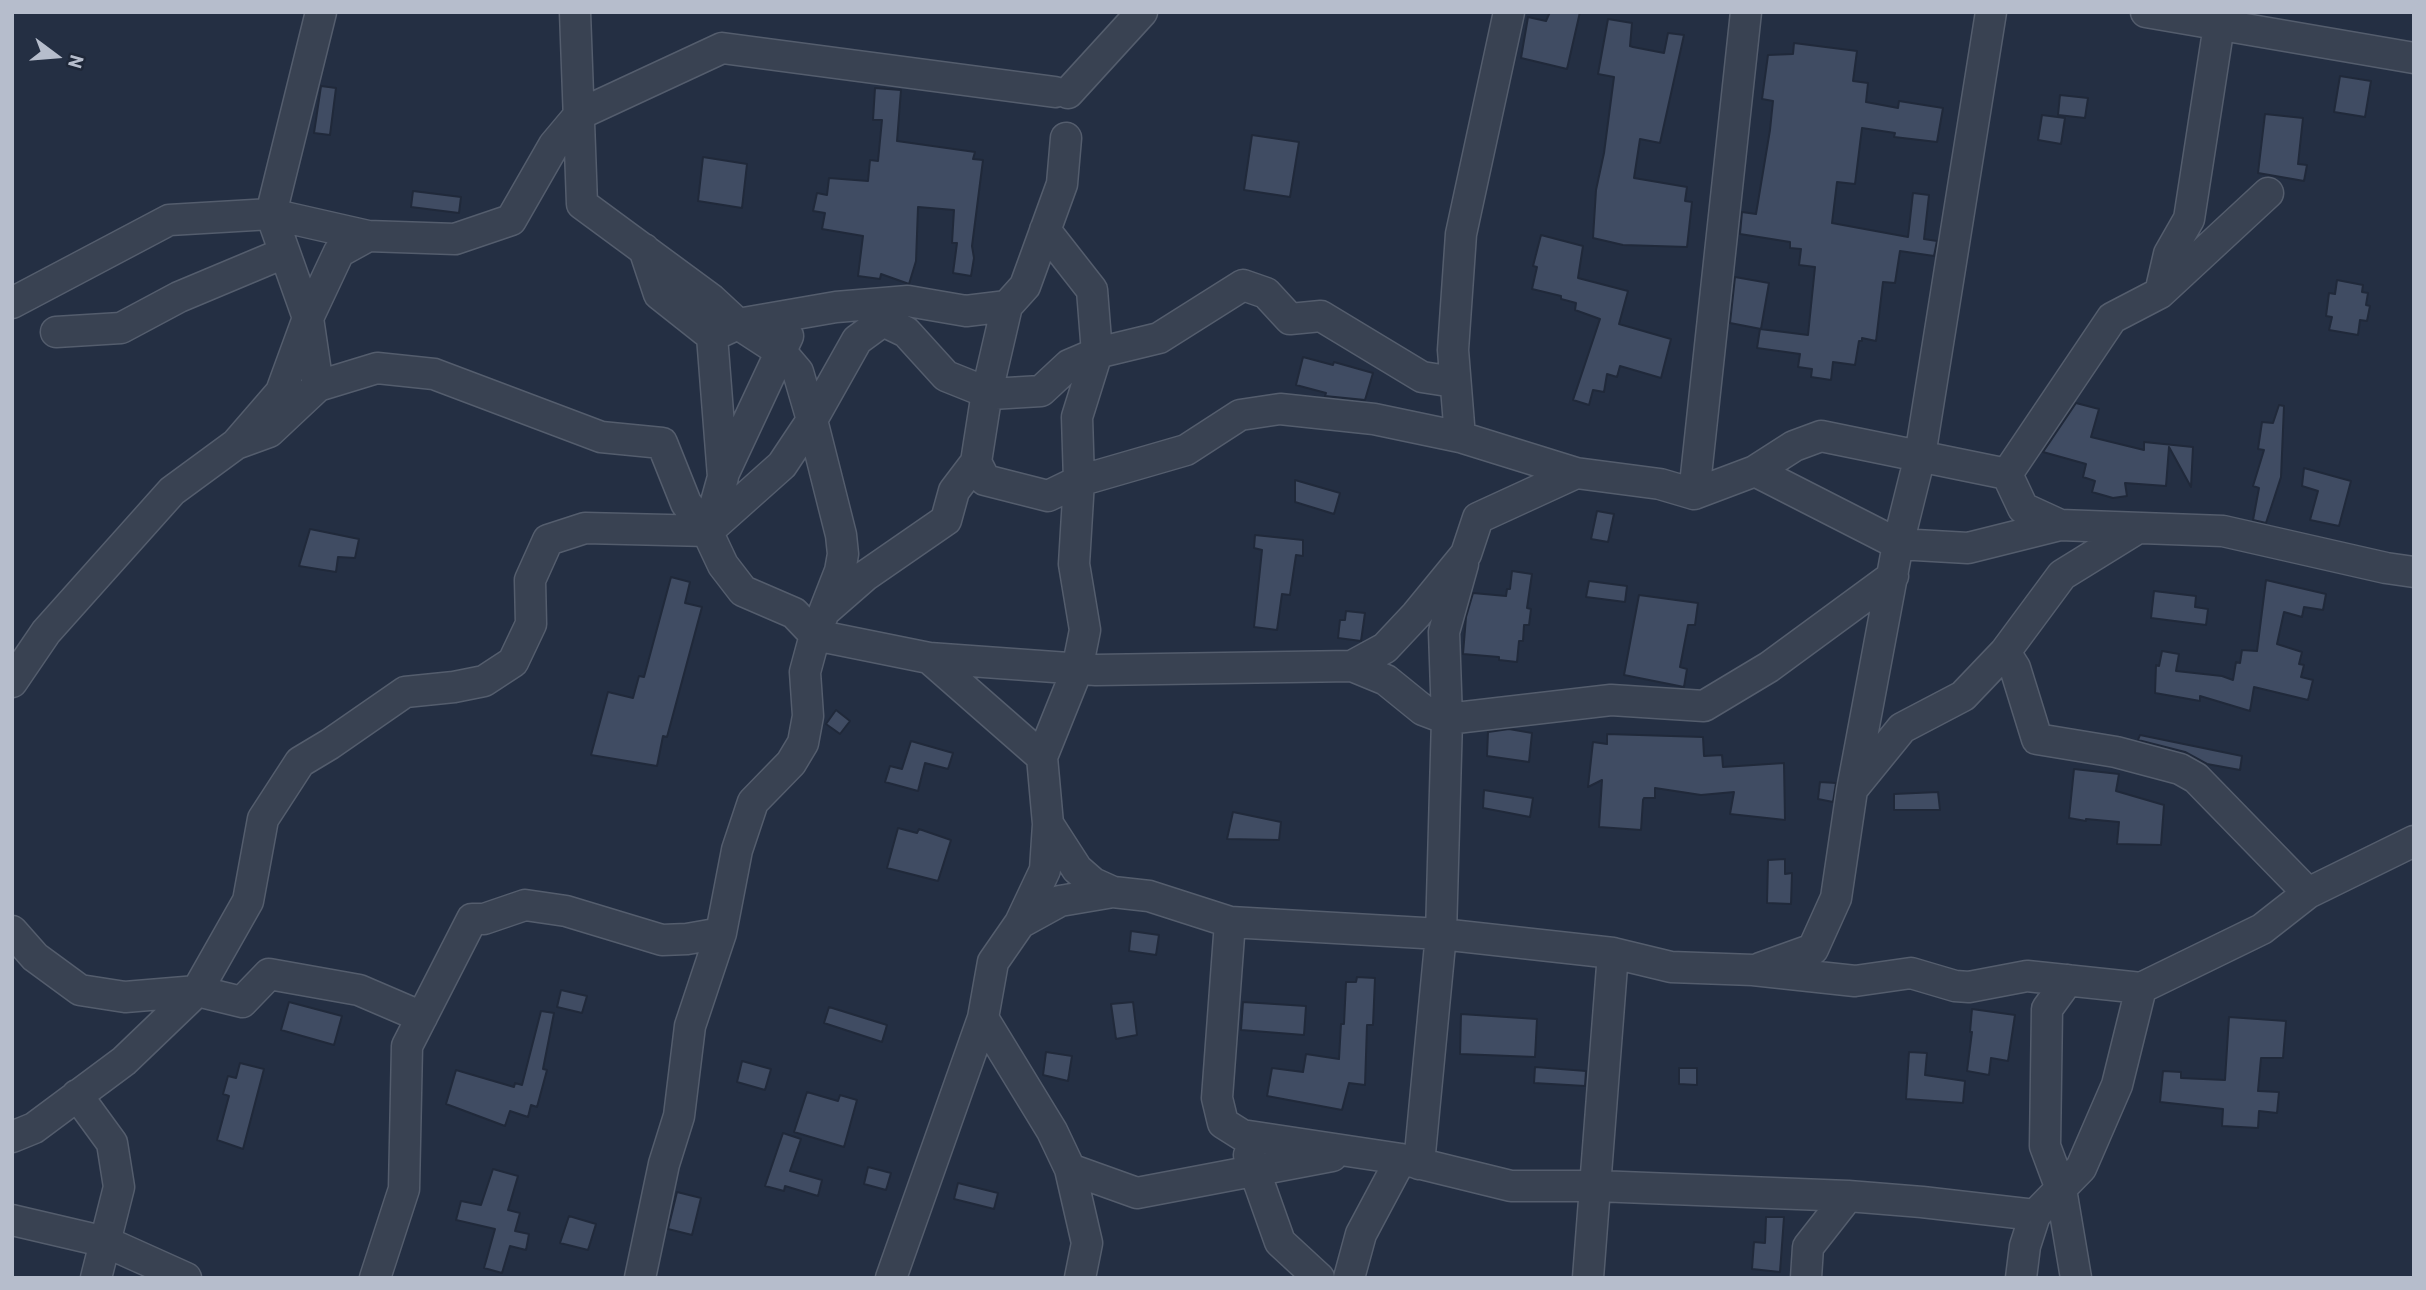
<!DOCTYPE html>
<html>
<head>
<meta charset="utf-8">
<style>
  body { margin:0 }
  #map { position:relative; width:2426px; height:1290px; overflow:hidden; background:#242f43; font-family:Barlow,sans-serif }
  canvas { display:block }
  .frame { position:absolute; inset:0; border:14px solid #b6bdcc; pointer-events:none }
  .north { position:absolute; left:21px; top:21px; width:70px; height:70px; -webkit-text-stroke:5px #1e2738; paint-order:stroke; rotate:106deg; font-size:19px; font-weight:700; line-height:28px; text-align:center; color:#b6bdcc }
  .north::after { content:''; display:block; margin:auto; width:24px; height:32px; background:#b6bdcc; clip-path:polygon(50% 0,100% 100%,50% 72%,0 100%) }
</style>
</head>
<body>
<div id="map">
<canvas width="2426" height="1290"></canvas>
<div class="frame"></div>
<div class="north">N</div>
</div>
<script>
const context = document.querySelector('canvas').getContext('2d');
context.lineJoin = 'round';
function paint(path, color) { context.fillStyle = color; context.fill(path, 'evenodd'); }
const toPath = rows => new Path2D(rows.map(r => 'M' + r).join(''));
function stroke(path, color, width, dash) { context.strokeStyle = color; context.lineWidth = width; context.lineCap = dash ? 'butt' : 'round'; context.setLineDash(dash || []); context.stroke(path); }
const building = toPath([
  [1550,12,1580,12,1567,69,1521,58,1528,17,1546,21,1550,12],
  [1608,19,1632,23,1630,46,1633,47,1664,53,1668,33,1684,35,1660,143,1640,139,1634,178,1687,187,1685,201,1692,202,1687,247,1623,245,1593,238,1596,190,1604,153,1614,77,1598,74,1608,19],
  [1794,43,1857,51,1853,81,1868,83,1866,102,1898,108,1899,101,1943,108,1937,142,1894,137,1895,133,1862,128,1855,184,1837,182,1832,223,1908,237,1913,193,1929,195,1924,239,1937,241,1934,256,1900,251,1895,283,1883,282,1876,341,1862,338,1862,341,1859,341,1855,365,1833,362,1831,380,1811,377,1812,369,1798,367,1800,354,1757,348,1760,329,1808,335,1815,267,1799,265,1801,249,1790,248,1790,242,1740,234,1742,212,1756,214,1770,130,1773,101,1762,99,1768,55,1793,54,1794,43],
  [2340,76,2371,81,2365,117,2334,112,2340,76],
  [321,86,336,88,330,135,314,133,321,86],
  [875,88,901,90,897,141,975,152,973,159,983,160,972,246,974,258,971,276,953,273,957,243,952,243,954,210,918,207,916,261,909,284,881,274,880,279,858,276,863,236,822,229,825,213,813,211,817,193,827,195,829,178,868,181,870,160,878,161,882,120,873,120,875,88],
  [2060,95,2088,98,2085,118,2058,115,2060,95],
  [2265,114,2303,118,2298,164,2307,165,2304,181,2258,173,2265,114],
  [2042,115,2065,118,2061,144,2038,140,2042,115],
  [1252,135,1299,142,1290,197,1244,190,1252,135],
  [703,157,747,164,742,208,698,201,703,157],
  [413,191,461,197,459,213,411,207,413,191],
  [1541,235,1583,246,1578,278,1628,291,1619,324,1671,339,1661,378,1620,366,1617,377,1607,374,1604,392,1593,390,1589,405,1573,400,1600,319,1575,310,1576,303,1561,299,1561,296,1532,289,1537,267,1533,266,1541,235],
  [1735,277,1769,283,1761,329,1730,323,1735,277],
  [2337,280,2363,285,2362,292,2368,293,2366,305,2370,306,2367,321,2360,320,2358,335,2329,330,2332,317,2326,316,2329,293,2335,294,2337,280],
  [1303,357,1333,365,1334,362,1373,373,1365,400,1325,396,1326,393,1296,385,1303,357],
  [2076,403,2099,409,2091,437,2144,450,2144,442,2193,447,2191,487,2169,447,2166,486,2125,483,2127,496,2113,498,2092,492,2095,481,2083,477,2086,464,2043,452,2076,403],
  [2279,405,2284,406,2281,477,2266,523,2253,520,2259,488,2253,486,2264,450,2258,449,2262,422,2273,423,2279,405],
  [2304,468,2351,481,2339,526,2310,520,2318,491,2302,486,2304,468],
  [1295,480,1340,493,1334,514,1295,502,1295,480],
  [1597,511,1614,514,1608,542,1591,539,1597,511],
  [310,529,359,539,355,558,338,557,336,572,299,566,310,529],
  [1255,535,1303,540,1303,556,1296,555,1290,595,1282,594,1277,630,1254,627,1262,550,1254,548,1255,535],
  [1512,571,1532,574,1527,608,1531,609,1529,625,1524,625,1523,641,1519,641,1517,662,1499,660,1499,657,1463,654,1466,617,1473,593,1506,596,1507,589,1510,589,1512,571],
  [671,577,690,582,685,603,702,607,667,737,663,736,657,766,591,755,608,692,633,698,639,676,644,677,671,577],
  [2266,580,2326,594,2323,610,2304,607,2302,617,2284,612,2277,644,2302,652,2299,664,2304,665,2301,677,2313,680,2308,700,2254,687,2250,711,2200,696,2200,701,2155,693,2156,665,2159,666,2162,651,2179,654,2176,671,2222,676,2233,680,2236,662,2240,663,2242,650,2257,651,2266,580],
  [1589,581,1627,586,1625,602,1586,597,1589,581],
  [2154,591,2196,596,2195,607,2208,609,2206,625,2151,618,2154,591],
  [1639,595,1698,603,1695,625,1688,625,1680,667,1687,669,1684,687,1624,675,1639,595],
  [1346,611,1365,613,1361,641,1338,638,1340,620,1345,620,1346,611],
  [836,710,850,721,840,734,826,724,836,710],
  [1509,729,1532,733,1529,762,1487,756,1488,732,1509,729],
  [1607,734,1703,737,1704,756,1722,755,1723,767,1784,763,1785,820,1730,814,1734,792,1701,795,1655,788,1655,798,1644,798,1643,800,1641,830,1599,827,1602,780,1588,787,1593,742,1607,744,1607,734],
  [2140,735,2242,756,2240,770,2207,764,2185,752,2138,740,2140,735],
  [911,741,953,753,948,769,925,763,918,791,885,782,890,766,902,769,911,741],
  [2074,769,2119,774,2116,791,2164,805,2161,845,2117,844,2119,822,2086,819,2086,821,2069,818,2074,769],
  [1820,782,1836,783,1833,802,1818,799,1820,782],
  [1484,790,1533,798,1530,817,1483,808,1484,790],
  [1938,792,1940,810,1894,810,1894,794,1938,792],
  [1233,812,1281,822,1279,840,1227,839,1233,812],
  [898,828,917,833,919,829,951,840,938,881,887,868,898,828],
  [1785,859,1785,874,1792,873,1791,904,1767,903,1768,860,1785,859],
  [1131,931,1159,935,1156,955,1129,951,1131,931],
  [1357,977,1375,978,1373,1025,1367,1025,1365,1085,1349,1083,1342,1110,1267,1096,1272,1068,1303,1072,1306,1054,1339,1059,1341,1024,1344,1024,1346,982,1356,982,1357,977],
  [561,990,587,996,582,1013,557,1007,561,990],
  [289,1002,342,1016,334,1045,281,1030,289,1002],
  [1133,1002,1137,1035,1116,1039,1111,1004,1133,1002],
  [1243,1002,1306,1006,1304,1035,1241,1030,1243,1002],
  [829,1007,887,1025,882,1042,824,1023,829,1007],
  [1972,1009,2015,1015,2008,1061,1991,1058,1989,1075,1967,1071,1972,1032,1970,1032,1972,1009],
  [541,1011,554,1013,543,1069,547,1070,537,1107,531,1105,528,1117,510,1111,505,1126,446,1104,456,1070,514,1087,515,1083,522,1085,541,1011],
  [1461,1014,1537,1019,1535,1057,1460,1054,1461,1014],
  [2229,1017,2286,1021,2283,1058,2261,1058,2258,1091,2279,1092,2277,1113,2259,1111,2258,1128,2222,1126,2223,1109,2160,1102,2163,1071,2181,1072,2181,1078,2225,1080,2229,1017],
  [1046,1052,1072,1056,1068,1081,1043,1075,1046,1052],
  [1909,1052,1927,1053,1925,1075,1965,1081,1963,1103,1906,1099,1909,1052],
  [742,1061,771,1069,765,1090,737,1082,742,1061],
  [240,1063,264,1069,243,1149,217,1140,229,1096,223,1094,228,1076,236,1078,240,1063],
  [1535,1067,1586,1071,1585,1086,1534,1083,1535,1067],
  [1679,1068,1697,1068,1697,1085,1679,1084,1679,1068],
  [807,1092,838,1101,840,1095,857,1100,844,1147,794,1132,807,1092],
  [783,1133,801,1139,790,1171,822,1180,818,1196,785,1186,784,1191,765,1186,783,1133],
  [868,1167,891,1173,886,1190,864,1184,868,1167],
  [493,1169,518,1176,508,1210,520,1213,515,1231,529,1234,526,1250,510,1246,502,1273,484,1268,495,1229,456,1220,461,1201,481,1205,493,1169],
  [958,1183,998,1193,994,1209,954,1199,958,1183],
  [677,1192,701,1198,692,1235,668,1229,677,1192],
  [569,1216,596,1224,588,1250,560,1243,569,1216],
  [1766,1217,1784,1217,1780,1272,1752,1269,1754,1242,1765,1243,1766,1217]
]);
const minor = toPath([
  [575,12,582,204,711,299,738,324,781,352,798,372,812,420,841,535,843,554,840,571,815,635,805,672,808,716,803,743,791,763,753,802,737,850,721,933,690,1026,679,1116,664,1164,640,1278],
  [1509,12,1461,234,1453,350,1460,437,1576,473,1660,484,1694,494,1755,471,1794,446,1821,436,2007,474,2023,508,2060,525,2223,531,2386,568,2414,572],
  [1991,12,1920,456,1898,544,1968,548,2060,525],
  [2146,12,2414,58],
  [1068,93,1142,12],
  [644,249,659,294,712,336,723,477,708,531],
  [2160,293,2169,254,2189,219,2221,12],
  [12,303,169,220,271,214,368,236],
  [56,332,121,328,179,297,284,253],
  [712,336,738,324,836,307,908,301,966,311,1007,306,1025,286,1062,184,1066,138],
  [318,386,308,318,339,252,368,236,455,239,511,220,554,145,580,114,722,48,1055,92],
  [236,444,269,432,318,386,377,368,434,374,601,437,662,443,686,503,707,531,723,565,743,591,794,613,815,635,929,658,1042,757,1048,824,1077,869,1093,883,1113,892,1149,896,1230,922,1441,934,1613,953,1671,967,1753,970,1855,981,1911,973,1955,986,1969,987,2027,976,2141,988],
  [976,462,985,480,1048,496,1079,481,1186,450,1240,415,1280,409,1374,419,1460,437],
  [1755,471,1898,544,1852,790,1836,898,1813,949,1760,968],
  [2007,474,2112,318,2160,293,2268,193],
  [723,475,788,336],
  [1694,494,1746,12],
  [826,610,865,576,946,520,954,491,976,462,987,392,1007,306],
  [2005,652,2015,668,2037,739,2116,752,2180,769,2196,778,2308,893],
  [929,658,1096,670,1352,666,1385,648,1416,615,1466,554,1478,518,1576,473],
  [1352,666,1386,680,1423,710,1447,719,1611,700,1704,706,1769,667,1893,576],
  [12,682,46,632,172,491,236,444,281,392,308,318,271,214,321,12],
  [1042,757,1077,670,1085,630,1074,564,1079,481,1077,417,1097,353,1092,290,1045,230],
  [1854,787,1902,728,1963,696,2005,652,2062,575,2138,528],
  [1230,922,1217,1098,1223,1123,1242,1135,1401,1159,1511,1186,1597,1186,1848,1196,1922,1202,2035,1215],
  [1020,923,1060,901,1113,892],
  [12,931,35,957,80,990,125,997,197,991,242,1002,269,974,359,990,422,1017],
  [2068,980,2047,1009,2045,1146,2061,1189,2076,1278],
  [983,1018,1052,1131,1070,1169,1137,1193,1332,1156],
  [77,1095,112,1143,119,1187,96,1278],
  [12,1137,34,1128,124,1061,197,991,248,901,263,819,300,762,330,744,405,692,454,687,484,681,513,662,531,624,530,580,548,540,585,528,708,531,782,465,812,420,857,340,883,321,906,332,946,376,991,394,1041,391,1069,365,1097,353,1159,338,1243,285,1266,293,1290,319,1321,316,1422,377,1454,382],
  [1249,1155,1280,1242,1319,1278],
  [1419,1164,1441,934,1447,719,1444,632,1463,564],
  [1070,1169,1087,1243,1080,1278],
  [12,1220,106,1242,186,1278],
  [375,1278,404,1189,407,1046,472,919,484,919,525,905,566,911,662,940,687,939,721,933],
  [891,1278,983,1018,993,962,1020,923,1045,870,1048,824],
  [1349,1278,1361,1234,1401,1159],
  [1588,1278,1613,953],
  [1806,1278,1808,1247,1848,1196],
  [2021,1278,2025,1246,2035,1215,2081,1168,2117,1085,2141,988,2262,929,2308,893,2414,841]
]);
paint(building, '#404c63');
stroke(building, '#20293a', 2);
stroke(minor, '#545d6d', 33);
stroke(minor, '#394252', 30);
</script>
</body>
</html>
